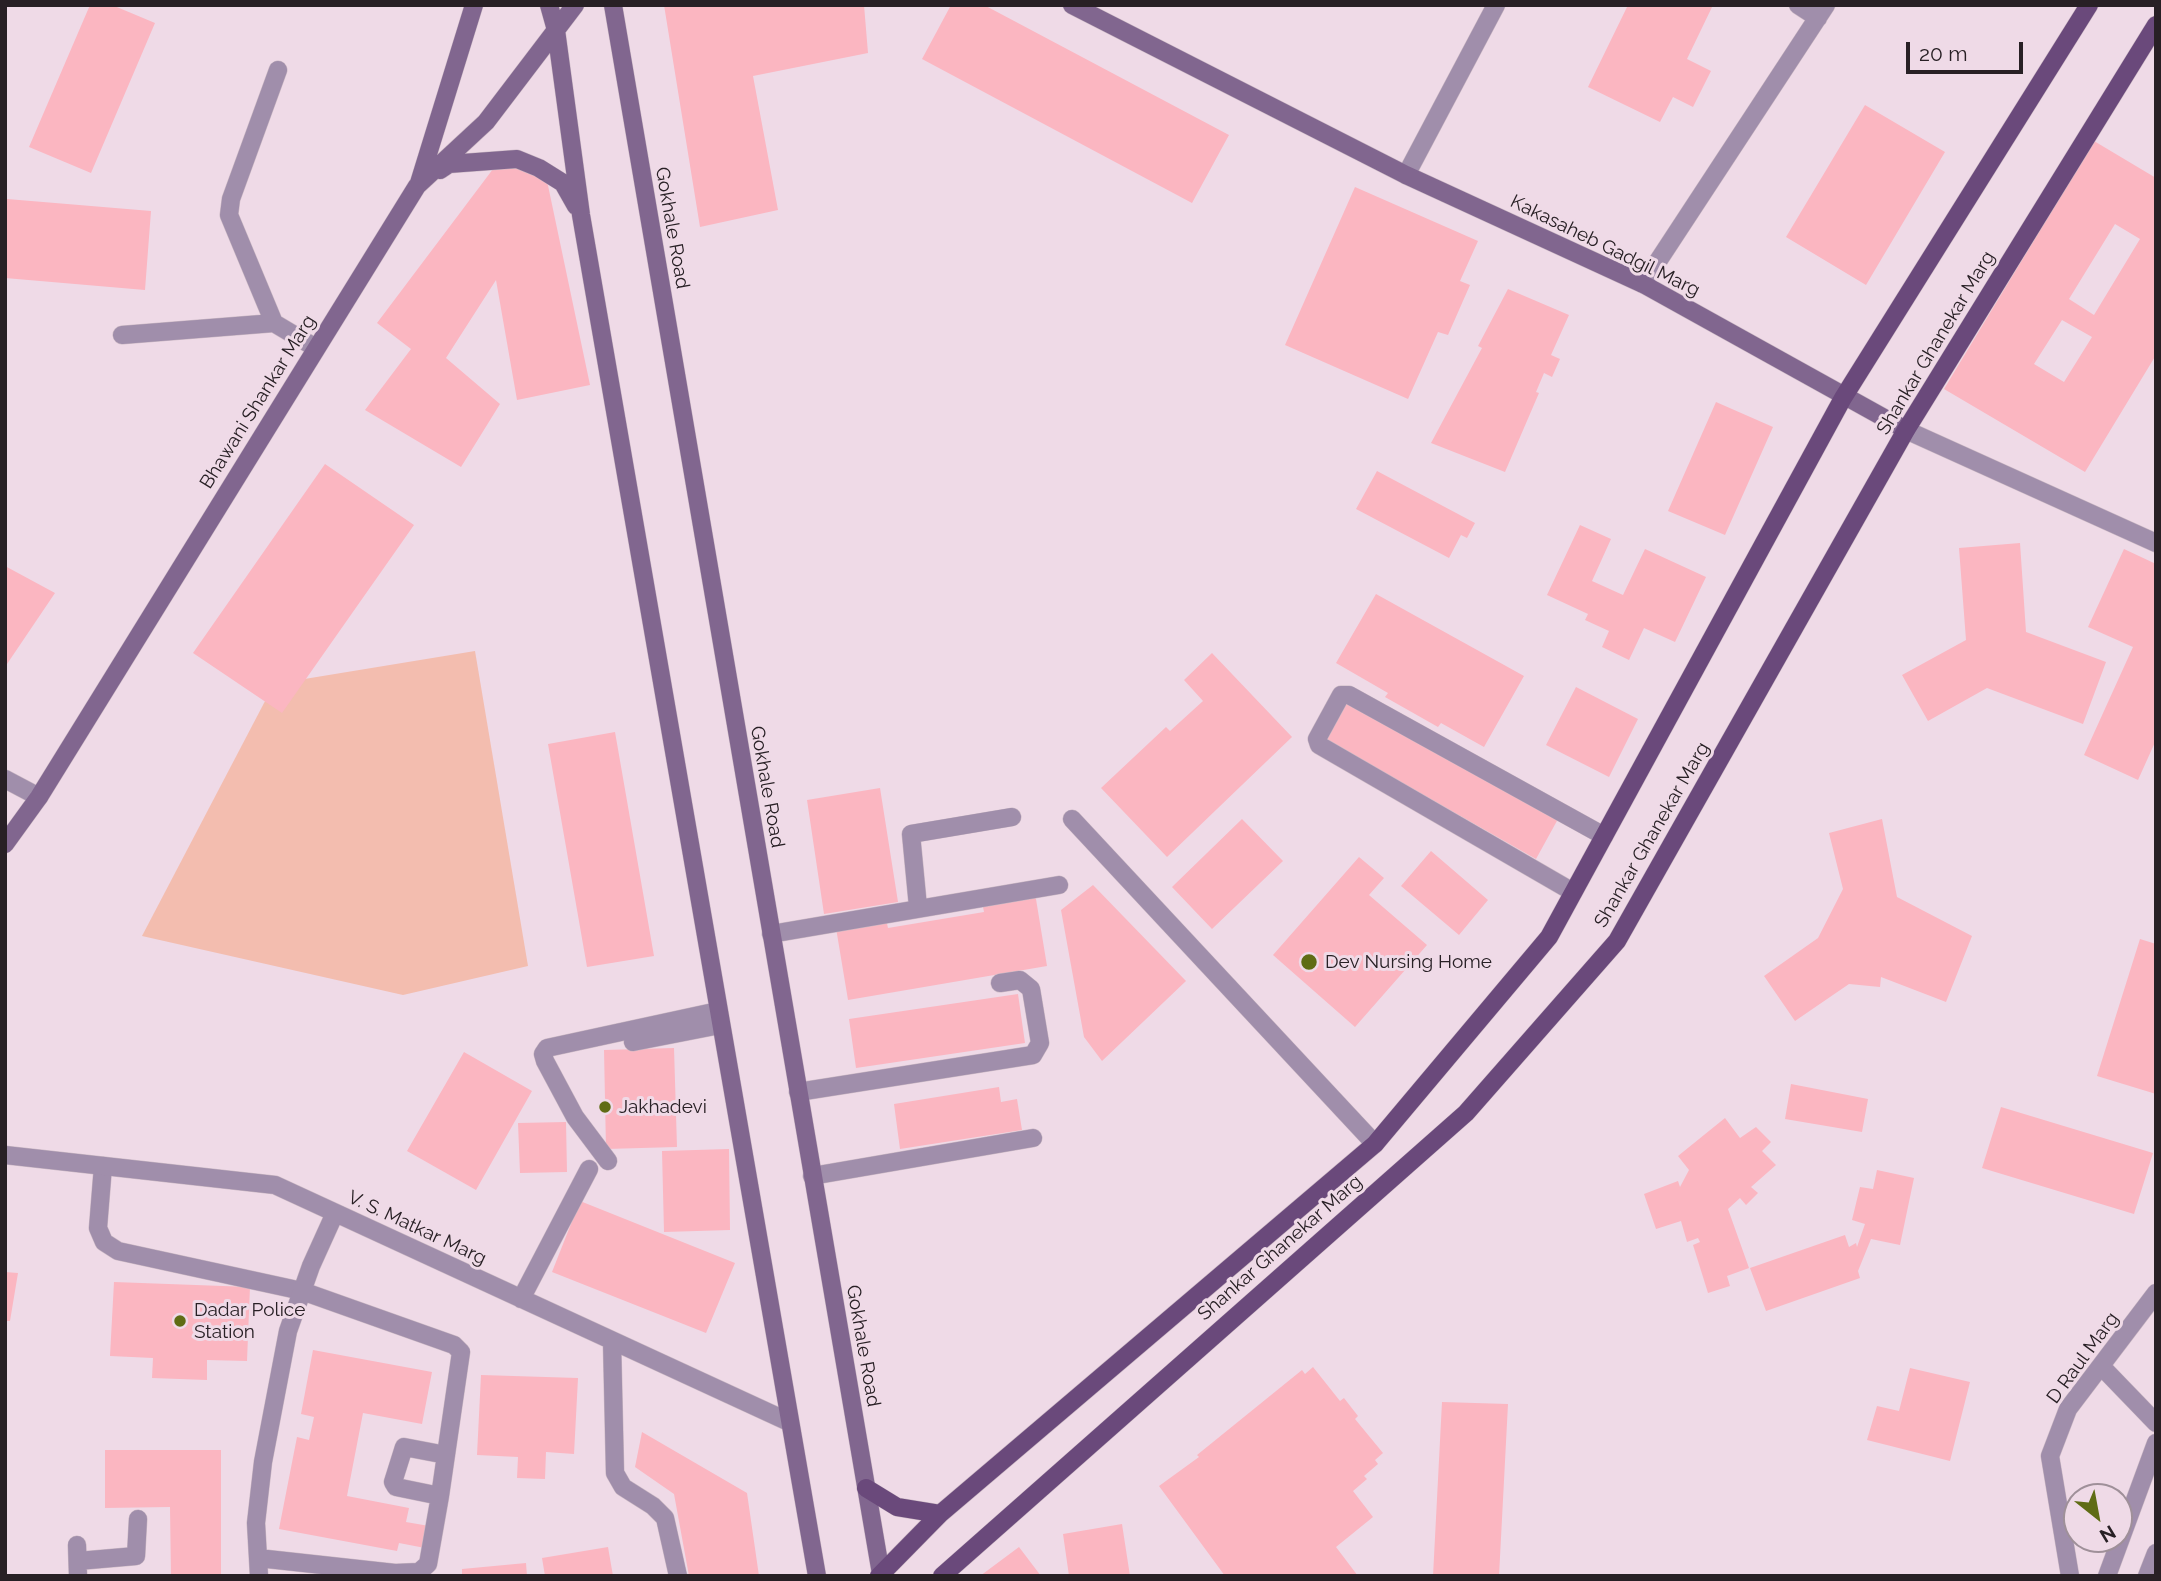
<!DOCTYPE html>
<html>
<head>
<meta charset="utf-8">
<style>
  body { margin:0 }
  #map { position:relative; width:2161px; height:1581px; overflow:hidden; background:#efdae7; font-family:Raleway,sans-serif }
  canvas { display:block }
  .frame { position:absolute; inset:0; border:7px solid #282025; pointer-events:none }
  .north { position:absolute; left:2063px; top:1483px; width:70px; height:70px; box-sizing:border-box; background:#efdae7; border:2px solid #9f9099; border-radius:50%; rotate:149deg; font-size:19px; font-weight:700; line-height:28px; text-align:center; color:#282025 }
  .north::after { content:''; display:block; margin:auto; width:24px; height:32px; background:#5f6c14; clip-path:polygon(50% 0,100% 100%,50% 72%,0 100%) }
  .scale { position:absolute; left:1906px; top:42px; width:117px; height:32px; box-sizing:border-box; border:4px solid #282025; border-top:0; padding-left:9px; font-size:21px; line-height:24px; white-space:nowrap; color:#282025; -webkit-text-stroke:5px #efdae7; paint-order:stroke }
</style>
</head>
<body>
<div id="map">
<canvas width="2161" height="1581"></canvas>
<div class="frame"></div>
<div class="north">N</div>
<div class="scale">20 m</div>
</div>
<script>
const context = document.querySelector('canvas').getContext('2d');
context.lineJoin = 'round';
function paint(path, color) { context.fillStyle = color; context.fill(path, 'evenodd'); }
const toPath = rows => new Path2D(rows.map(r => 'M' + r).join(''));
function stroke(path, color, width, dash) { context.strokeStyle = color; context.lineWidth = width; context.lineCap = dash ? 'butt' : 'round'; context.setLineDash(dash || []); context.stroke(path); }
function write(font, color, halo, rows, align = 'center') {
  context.font = font + ' Raleway,sans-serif'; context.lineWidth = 6; context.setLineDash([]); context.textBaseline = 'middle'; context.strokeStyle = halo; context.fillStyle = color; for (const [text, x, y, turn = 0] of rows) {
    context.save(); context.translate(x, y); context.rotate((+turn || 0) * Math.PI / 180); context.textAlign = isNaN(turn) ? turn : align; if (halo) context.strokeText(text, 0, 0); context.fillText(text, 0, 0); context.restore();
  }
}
const green = toPath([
  [475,651,528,966,403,995,142,936,274,684]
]);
const building = toPath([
  [90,5,112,5,155,23,91,173,29,147],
  [664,5,864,5,868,53,753,76,778,210,700,227],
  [951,5,984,5,1229,135,1192,203,922,59],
  [1628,5,1713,5,1687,59,1711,71,1693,107,1673,97,1660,122,1588,87],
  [1865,105,1945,152,1866,285,1786,237],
  [2094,141,2156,178,2156,355,2085,472,1944,389],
  [2115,224,2140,239,2094,315,2069,299],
  [2062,320,2092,337,2064,382,2034,364],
  [513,165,546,176,590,385,517,400,496,280,446,358,500,404,461,467,365,410,411,349,377,323,493,169],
  [1355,187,1478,241,1460,281,1470,285,1448,335,1438,332,1408,399,1285,345],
  [7,199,151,211,145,290,5,278],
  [1508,289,1569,315,1551,355,1560,359,1552,377,1544,373,1536,392,1539,393,1505,472,1431,443,1482,348,1478,346],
  [1716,402,1773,427,1725,535,1668,511],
  [325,464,414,525,282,713,193,653],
  [1377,471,1475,523,1467,538,1461,535,1449,558,1356,509],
  [1580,525,1611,539,1592,581,1623,595,1645,549,1706,577,1675,642,1644,628,1629,660,1602,647,1609,631,1585,620,1588,614,1547,595],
  [2020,543,2026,632,2106,662,2083,724,1987,688,1928,721,1902,675,1966,640,1959,548],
  [2124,549,2156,564,2156,740,2138,780,2084,755,2133,647,2088,627],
  [5,566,55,593,5,667],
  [1376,594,1524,676,1484,747,1441,723,1438,727,1385,697,1388,693,1336,663],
  [1212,653,1292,737,1167,857,1101,788,1166,727,1170,731,1203,701,1184,680],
  [1576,687,1638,719,1609,777,1546,745],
  [1347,700,1558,819,1536,859,1325,739],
  [615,732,654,956,587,967,548,744],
  [880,788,898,902,824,914,807,800],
  [1242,819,1283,861,1212,929,1172,887],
  [1882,819,1897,897,1972,936,1946,1002,1881,977,1880,987,1849,984,1795,1021,1764,976,1818,938,1843,889,1829,833],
  [1431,851,1488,900,1459,935,1401,886],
  [1359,857,1384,878,1369,895,1427,945,1355,1027,1273,955],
  [1093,885,1186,981,1102,1061,1084,1037,1061,910],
  [1035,893,1047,966,848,1000,836,928,886,919,888,928,984,912,982,902],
  [2140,939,2156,944,2156,1094,2097,1076],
  [1018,994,1025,1043,856,1068,849,1019],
  [674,1048,677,1147,606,1149,604,1050],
  [464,1052,532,1091,476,1190,407,1151],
  [1791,1084,1868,1099,1862,1132,1785,1119],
  [999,1087,1001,1102,1017,1099,1022,1130,900,1149,894,1104],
  [2001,1107,2153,1153,2134,1214,1982,1168],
  [1725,1118,1740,1138,1756,1127,1771,1142,1762,1151,1776,1165,1751,1187,1758,1193,1746,1205,1740,1198,1728,1209,1749,1268,1727,1276,1730,1286,1708,1293,1693,1245,1700,1242,1698,1238,1687,1242,1681,1221,1656,1229,1644,1194,1678,1181,1680,1187,1689,1170,1678,1156],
  [566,1122,567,1172,520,1173,518,1123],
  [729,1149,730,1230,664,1232,662,1151],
  [1877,1170,1914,1178,1900,1245,1871,1239,1858,1271,1860,1278,1766,1311,1750,1268,1845,1235,1849,1247,1856,1243,1857,1247,1865,1224,1852,1220,1860,1187,1873,1189],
  [580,1201,735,1263,706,1333,552,1272],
  [5,1272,18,1273,10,1321,5,1321],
  [114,1282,250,1287,247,1361,207,1360,207,1380,152,1378,153,1358,110,1356],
  [313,1350,432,1372,422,1424,363,1413,347,1496,409,1508,406,1522,429,1526,425,1548,399,1543,397,1551,279,1529,297,1437,309,1440,314,1417,301,1414],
  [1313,1367,1340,1401,1344,1398,1358,1416,1355,1419,1383,1453,1375,1460,1378,1464,1364,1476,1367,1479,1353,1491,1373,1517,1336,1547,1358,1576,1225,1576,1159,1486,1199,1457,1197,1455,1302,1370,1305,1374],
  [1910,1368,1970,1382,1950,1461,1867,1440,1877,1406,1899,1411],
  [481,1375,578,1378,574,1454,546,1452,545,1479,517,1478,518,1457,477,1455],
  [1442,1402,1508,1404,1499,1576,1433,1576],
  [642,1432,747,1493,759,1576,689,1576,674,1494,635,1467],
  [105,1450,221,1450,221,1576,171,1576,170,1507,105,1508],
  [1122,1524,1130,1576,1069,1576,1063,1534],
  [608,1547,613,1576,545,1576,542,1558],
  [1019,1547,1041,1576,980,1576],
  [526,1563,527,1576,462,1576,462,1569]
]);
const service = toPath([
  [5,779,39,797],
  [103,1166,98,1228,104,1242,118,1251,302,1291]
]);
const minor = toPath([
  [1798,5,1818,18],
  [278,70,231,199,229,215,274,323,316,348],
  [1406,175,1496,5],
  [1643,284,1826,5],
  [122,335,274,323],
  [1906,430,2156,543],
  [1072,819,1375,1144],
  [1573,892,1319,745,1317,739,1341,695,1349,695,1604,836],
  [918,907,911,834,1012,817],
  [771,934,1059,885],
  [633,1042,720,1025],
  [798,1092,1033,1055,1040,1043,1031,989,1020,980,1000,983],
  [5,1155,275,1185,789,1422],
  [608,1161,575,1117,545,1061,543,1054,547,1048,718,1011],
  [812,1176,1033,1138],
  [521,1299,589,1169],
  [612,1341,615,1473,623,1487,653,1506,665,1518,678,1576],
  [2101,1366,2156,1423],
  [440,1496,396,1487,393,1482,404,1447,446,1455],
  [77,1545,78,1576],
  [258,1558,395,1573,419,1572,428,1564,440,1496,461,1352,454,1345,302,1291],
  [78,1561,136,1556,138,1519],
  [259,1576,256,1523,263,1462,288,1331,311,1266,335,1213],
  [2070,1576,2050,1456,2068,1409,2156,1293],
  [2107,1576,2156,1443],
  [2147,1576,2156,1553]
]);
const secondary = toPath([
  [549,5,556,30,581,215,817,1576],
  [613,5,881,1574],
  [1072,5,1406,175,1643,284,1906,430],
  [440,170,449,164,517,159,539,168,563,183,576,206],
  [419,183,474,5],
  [5,844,39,797,417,186,486,122,575,5]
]);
const primary = toPath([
  [866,1488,897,1507,940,1514],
  [879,1576,940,1514,1375,1144,1549,937,1843,398,2089,5],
  [942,1576,1466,1113,1617,941,1906,430,2156,25]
]);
const markers = [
  [1309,962,9,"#5f6c14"],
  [605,1107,7,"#5f6c14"],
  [180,1321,7,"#5f6c14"]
];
const streetNames = [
  ["Gokhale Road",672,228,80],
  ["Kakasaheb Gadgil Marg",1605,246,26],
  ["Shankar Ghanekar Marg",1936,343,-59],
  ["Bhawani Shankar Marg",258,402,-58],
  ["Gokhale Road",767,787,80],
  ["Shankar Ghanekar Marg",1652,835,-60],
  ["V. S. Matkar Marg",417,1228,25],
  ["Shankar Ghanekar Marg",1280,1248,-41],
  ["Gokhale Road",863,1346,80],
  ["D Raul Marg",2083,1358,-54]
];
const poiNames = [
  ["Dev Nursing Home",1325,962],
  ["Jakhadevi",619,1107],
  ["Dadar Police",194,1310],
  ["Station",194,1332]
];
paint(green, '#f3bdaf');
paint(building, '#fbb6c1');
stroke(service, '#cbb9c4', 19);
stroke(minor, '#cbb9c4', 19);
stroke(secondary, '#cbb9c4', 19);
stroke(primary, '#cbb9c4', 19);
stroke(service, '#a08eab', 18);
stroke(minor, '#a08eab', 18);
stroke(secondary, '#81668f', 18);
stroke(primary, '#6a497b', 18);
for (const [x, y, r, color] of markers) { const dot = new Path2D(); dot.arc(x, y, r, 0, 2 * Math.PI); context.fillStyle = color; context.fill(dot); stroke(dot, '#efdae7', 2.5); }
write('19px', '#282025', '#efdae7', streetNames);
write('19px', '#282025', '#efdae7', poiNames, 'left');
</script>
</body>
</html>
